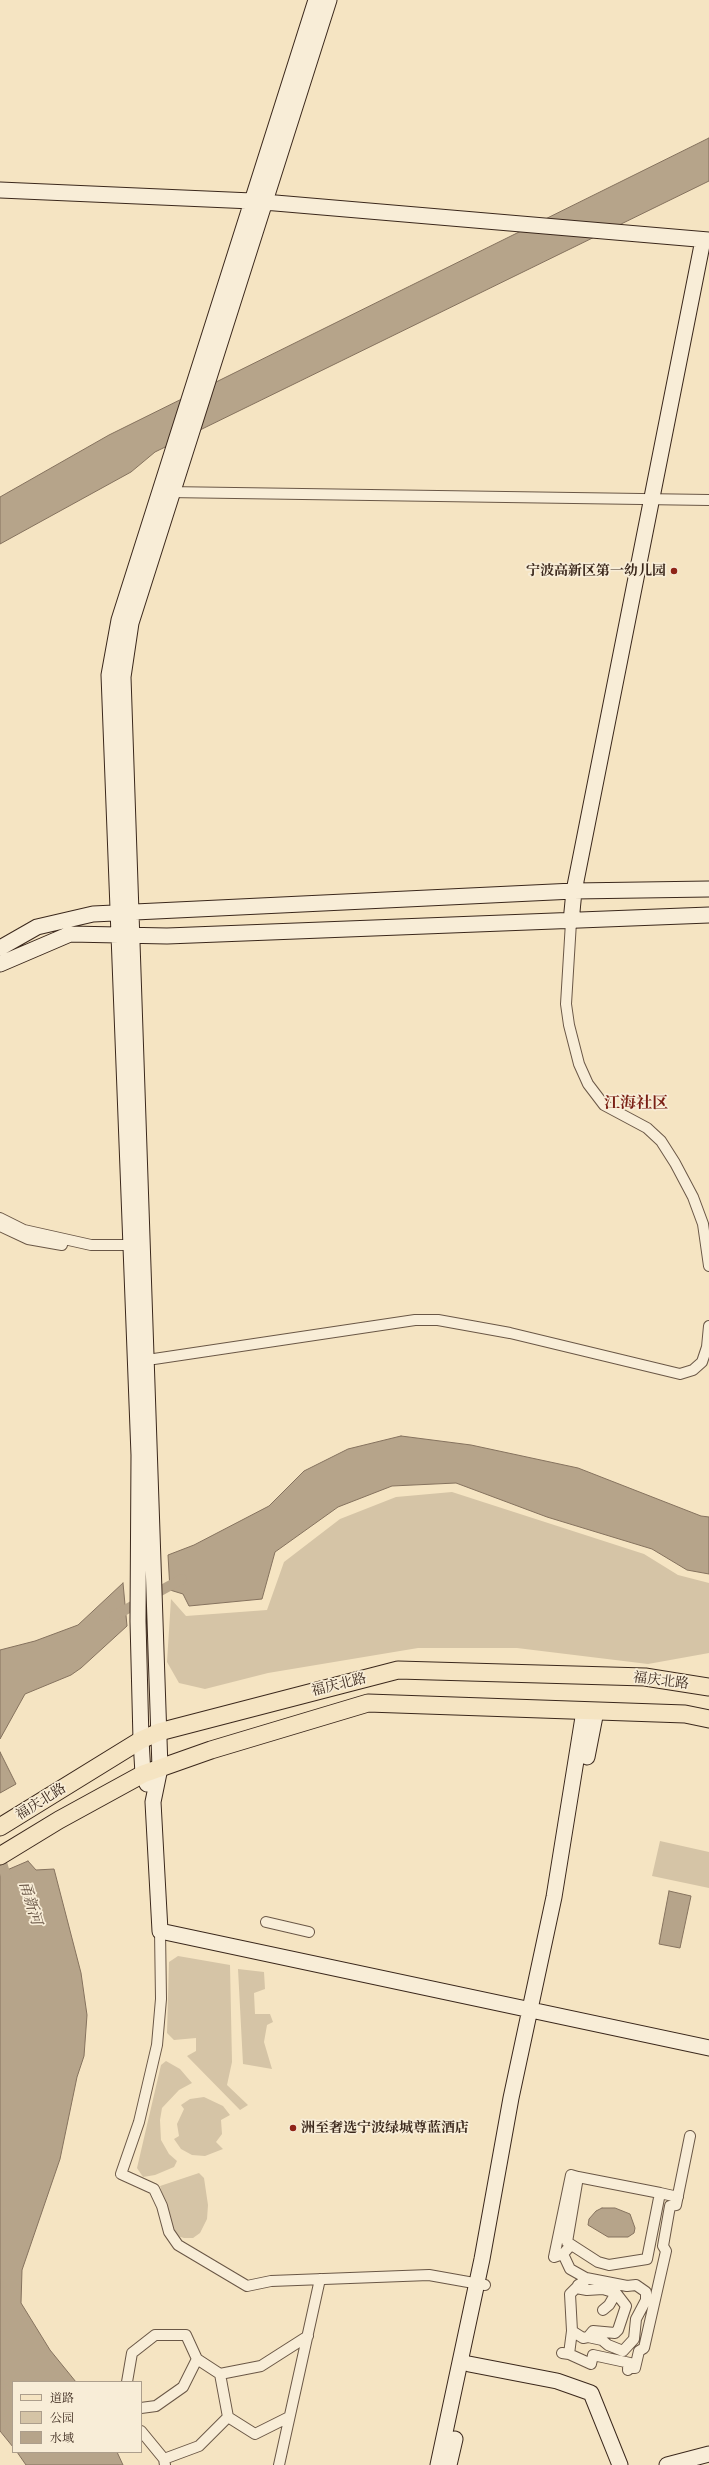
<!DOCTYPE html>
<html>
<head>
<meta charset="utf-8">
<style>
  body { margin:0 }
  #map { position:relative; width:709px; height:2465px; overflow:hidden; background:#f5e4c2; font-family:"EB Garamond","Noto Serif SC",serif }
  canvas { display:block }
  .legend { position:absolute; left:12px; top:2381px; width:130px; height:72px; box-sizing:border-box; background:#f8edd7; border:1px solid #ac9e8c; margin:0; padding:5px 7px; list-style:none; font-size:12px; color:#3b281c }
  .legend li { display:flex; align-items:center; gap:8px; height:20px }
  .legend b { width:20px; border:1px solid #ac9e8c }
</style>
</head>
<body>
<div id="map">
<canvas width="709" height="2465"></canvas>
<ul class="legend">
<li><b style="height:5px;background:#f5e4c2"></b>道路</li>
<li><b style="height:11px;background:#d5c4a6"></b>公园</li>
<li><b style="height:11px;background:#b6a48a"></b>水域</li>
</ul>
</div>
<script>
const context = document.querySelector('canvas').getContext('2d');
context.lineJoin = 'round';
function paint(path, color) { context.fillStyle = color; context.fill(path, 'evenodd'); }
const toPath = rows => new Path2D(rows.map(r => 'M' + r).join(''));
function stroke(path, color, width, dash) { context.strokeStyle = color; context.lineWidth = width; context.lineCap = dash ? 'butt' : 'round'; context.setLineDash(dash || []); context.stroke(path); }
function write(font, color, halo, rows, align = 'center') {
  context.font = font + ' "EB Garamond","Noto Serif SC",serif'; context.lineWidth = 3.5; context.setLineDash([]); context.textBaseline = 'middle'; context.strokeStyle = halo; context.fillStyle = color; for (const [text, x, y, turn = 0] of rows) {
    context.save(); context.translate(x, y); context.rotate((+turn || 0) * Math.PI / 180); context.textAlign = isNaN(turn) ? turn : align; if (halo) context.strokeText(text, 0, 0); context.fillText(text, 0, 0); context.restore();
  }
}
const green = toPath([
  [452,1492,644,1554,678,1575,709,1583,709,1653,648,1664,517,1648,418,1648,268,1673,205,1689,179,1683,167,1662,171,1599,186,1616,267,1610,284,1562,340,1519,396,1497],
  [660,1841,709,1852,709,1888,652,1876],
  [178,1956,230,1965,232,2062,227,2085,248,2105,240,2110,187,2056,196,2051,196,2038,174,2040,167,2033,169,1962],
  [238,1969,264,1972,265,1989,254,1993,255,2014,270,2014,273,2022,267,2025,264,2042,272,2069,243,2064],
  [166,2061,180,2069,192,2083,179,2090,162,2108,160,2120,161,2140,169,2154,177,2161,174,2167,155,2175,143,2177,137,2168,161,2065],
  [204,2097,223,2106,230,2115,221,2120,222,2134,216,2142,223,2149,205,2156,192,2155,181,2149,174,2139,179,2136,177,2124,184,2109,181,2105,190,2099],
  [199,2173,204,2178,208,2205,207,2219,200,2233,193,2238,184,2238,174,2235,160,2186]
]);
const water = toPath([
  [709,138,709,181,155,452,131,472,0,544,0,497,109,435,709,138],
  [401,1436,471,1445,578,1468,701,1516,709,1517,709,1574,687,1570,652,1549,547,1517,456,1483,392,1486,338,1507,275,1552,262,1599,189,1606,183,1594,170,1590,168,1555,194,1545,269,1506,304,1471,348,1449,401,1436],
  [123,1583,127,1626,81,1668,71,1675,25,1694,0,1739,0,1650,35,1641,78,1625,123,1583],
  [0,1752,16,1784,0,1793,0,1752],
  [28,1861,36,1870,54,1869,81,1973,87,2015,84,2056,77,2077,60,2159,22,2270,21,2303,50,2350,76,2382,13,2382,13,2447,0,2431,0,1873,28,1861],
  [669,1891,691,1896,680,1948,659,1944,669,1891],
  [602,2208,615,2208,630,2214,635,2228,634,2233,628,2237,608,2237,588,2225,589,2219,596,2211,602,2208],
  [17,2452,117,2452,123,2465,26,2465,17,2452]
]);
const canal = toPath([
  [114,1616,182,1579],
  [0,1856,8,1883]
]);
const street = toPath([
  [167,492,709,500],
  [571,922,566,1004,569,1025,579,1064,588,1084,604,1105,647,1128,661,1141,675,1163,693,1197,703,1224,709,1266],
  [0,1218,24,1230,91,1245,137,1245],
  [0,1226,28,1239,62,1245],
  [140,1358,154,1359,415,1320,438,1320,510,1333,680,1374,693,1370,702,1362,707,1347,709,1326],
  [266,1922,309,1932],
  [160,1931,161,1999,157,2045,139,2122,121,2174,154,2189,162,2206,169,2232,178,2245,247,2286,271,2281,429,2275,485,2285],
  [660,2193,647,2259,609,2265,598,2262,567,2242,578,2177,660,2193,678,2197],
  [571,2245,563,2254,554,2257,571,2175,578,2177],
  [563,2254,570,2269,586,2278],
  [603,2310,609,2305,616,2293],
  [572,2331,583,2338,588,2337,602,2340,608,2345,623,2351,634,2339,636,2319,646,2300,646,2292,636,2285,627,2286,586,2278,585,2281,578,2285,577,2288],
  [562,2353,569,2354,572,2331,570,2294,576,2288,587,2290,603,2289,616,2293,626,2306,618,2330,615,2333,593,2331,588,2337],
  [569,2354,591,2364,593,2355,630,2363,628,2370],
  [628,2368,635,2368,639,2351,644,2348,666,2251,663,2246,670,2206,676,2205,690,2136],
  [220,2374,228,2417,255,2434,289,2417],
  [127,2382,132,2353,155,2335,186,2335,197,2359,220,2374,261,2366,308,2336],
  [141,2408,156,2406,183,2387,197,2359],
  [141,2431,164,2459,165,2465],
  [164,2459,199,2446,228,2417],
  [279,2465,320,2279]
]);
const secondary = toPath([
  [329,0,131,623,123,677,160,1768,153,1802,160,1931,709,2048],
  [0,190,252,201,709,240],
  [571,922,574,891,703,240],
  [0,948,37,927,93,914,574,891,709,889],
  [0,964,70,934,167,936,709,915],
  [587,1757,596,1711],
  [147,1784,143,1774,141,1740,138,1621,139,1455,109,675,119,620,316,0],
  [469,2364,557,2381,591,2393,620,2465],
  [438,2465,482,2259,511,2098,554,1897,584,1711],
  [449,2465,455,2439],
  [667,2465,709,2454]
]);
const primary = toPath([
  [0,1827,141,1740,159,1732,398,1670,645,1677,709,1687],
  [0,1856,59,1820,143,1774,211,1750,368,1703,685,1714,709,1719]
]);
const markers = [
  [674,571,4,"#8f2418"],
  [293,2128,4,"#8f2418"]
];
const poiNames = [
  ["宁波高新区第一幼儿园",666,571],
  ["洲至奢选宁波绿城尊蓝酒店",301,2128,"left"]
];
const streetNames = [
  ["福庆北路",661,1681,7],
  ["福庆北路",339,1685,-14],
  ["福庆北路",41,1802,-32]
];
const waterNames = [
  ["甬新河",30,1903,73]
];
const quarterNames = [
  ["江海社区",636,1104]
];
paint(green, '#d5c4a6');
paint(water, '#b6a48a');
stroke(water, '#85725e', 1);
stroke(canal, '#b6a48a', 10);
stroke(street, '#6a5746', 12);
stroke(secondary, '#3b281c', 17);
stroke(primary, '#3b281c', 19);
stroke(street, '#f8edd7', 10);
stroke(secondary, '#f8edd7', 15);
stroke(primary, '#f5e4c2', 17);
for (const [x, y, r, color] of markers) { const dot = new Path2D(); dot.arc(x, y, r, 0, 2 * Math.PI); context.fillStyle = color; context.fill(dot); stroke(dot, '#f8edd7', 1.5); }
write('bold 14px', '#3b281c', '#f8edd7', poiNames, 'right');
write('14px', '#3b281c', '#f8edd7', streetNames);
write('italic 15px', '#604d3d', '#f8edd7', waterNames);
write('bold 16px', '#7a1f14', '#f8edd7', quarterNames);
</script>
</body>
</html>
